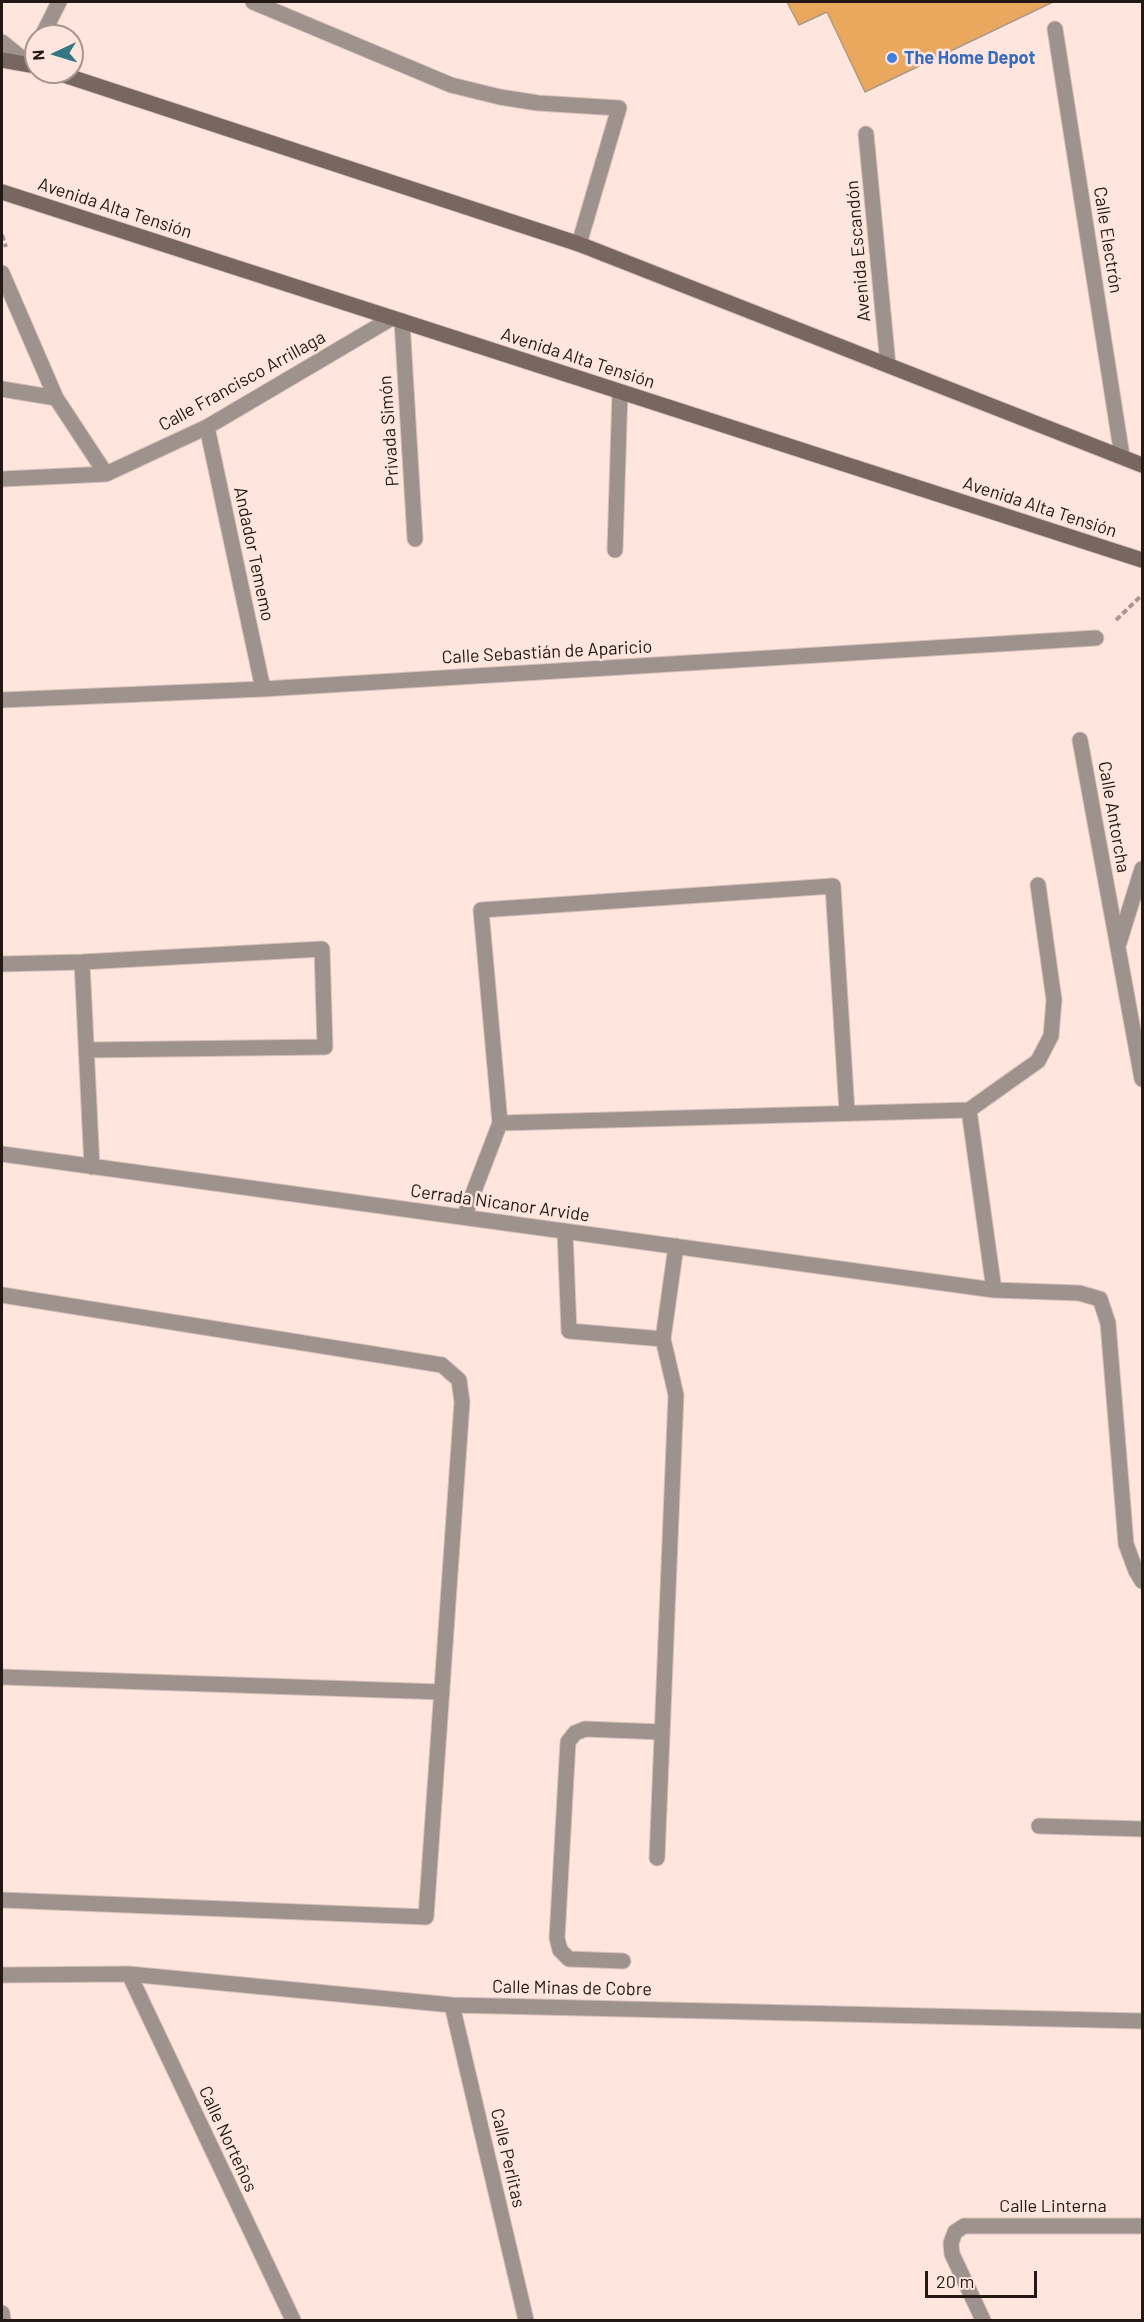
<!DOCTYPE html>
<html>
<head>
<meta charset="utf-8">
<style>
  body { margin:0 }
  #map { position:relative; width:1144px; height:2322px; overflow:hidden; background:#fee6de; font-family:Barlow,sans-serif }
  canvas { display:block }
  .frame { position:absolute; inset:0; border:3px solid #221814; pointer-events:none }
  .north { position:absolute; left:24px; top:24px; width:60px; height:60px; box-sizing:border-box; background:#fee6de; border:2px solid #a6948d; border-radius:50%; rotate:266deg; font-size:16px; font-weight:700; line-height:24px; text-align:center; color:#221814 }
  .north::after { content:''; display:block; margin:auto; width:21px; height:27px; background:#327884; clip-path:polygon(50% 0,100% 100%,50% 72%,0 100%) }
  .scale { position:absolute; left:925px; top:2271px; width:112px; height:27px; box-sizing:border-box; border:3px solid #221814; border-top:0; padding-left:8px; font-size:18px; line-height:21px; white-space:nowrap; color:#221814; -webkit-text-stroke:4px #fee6de; paint-order:stroke }
</style>
</head>
<body>
<div id="map">
<canvas width="1144" height="2322"></canvas>
<div class="frame"></div>
<div class="north">N</div>
<div class="scale">20 m</div>
</div>
<script>
const context = document.querySelector('canvas').getContext('2d');
context.lineJoin = 'round';
function paint(path, color) { context.fillStyle = color; context.fill(path, 'evenodd'); }
const toPath = rows => new Path2D(rows.map(r => 'M' + r).join(''));
function stroke(path, color, width, dash) { context.strokeStyle = color; context.lineWidth = width; context.lineCap = dash ? 'butt' : 'round'; context.setLineDash(dash || []); context.stroke(path); }
function write(font, color, halo, rows, align = 'center') {
  context.font = font + ' Barlow,sans-serif'; context.lineWidth = 5; context.setLineDash([]); context.textBaseline = 'middle'; context.strokeStyle = halo; context.fillStyle = color; for (const [text, x, y, turn = 0] of rows) {
    context.save(); context.translate(x, y); context.rotate((+turn || 0) * Math.PI / 180); context.textAlign = isNaN(turn) ? turn : align; if (halo) context.strokeText(text, 0, 0); context.fillText(text, 0, 0); context.restore();
  }
}
const building = toPath([
  [787,2,1053,2,865,92,827,12,799,25,787,2]
]);
const path = toPath([
  [2,235,6,247],
  [1116,620,1142,595]
]);
const service = toPath([
  [253,2,451,85,500,97,538,103,619,108,579,244],
  [42,36,59,2],
  [29,64,36,49],
  [82,962,92,1167],
  [2,964,82,962,322,949,325,1047,87,1050],
  [969,1110,1038,1061,1051,1036,1054,1000,1038,885],
  [500,1123,481,910,833,886,847,1112],
  [2,1154,994,1290,1079,1293,1100,1299,1108,1323,1126,1544,1136,1571,1142,1581],
  [464,1217,500,1123,969,1110,994,1290],
  [565,1231,569,1331,663,1339,676,1246],
  [2,1295,442,1365,459,1380,462,1402,426,1917,2,1900],
  [2,1677,442,1692],
  [1039,1826,1142,1829],
  [657,1858,676,1395,663,1339],
  [623,1961,569,1959,560,1950,557,1938,568,1742,575,1733,585,1729,662,1732]
]);
const minor = toPath([
  [1055,29,1122,456],
  [866,134,888,365],
  [2,273,56,398,106,474],
  [402,321,415,539],
  [2,389,56,398],
  [207,427,263,689],
  [2,479,106,474,207,427,392,318],
  [615,550,620,392],
  [2,700,263,689,1096,638],
  [1080,740,1142,1079],
  [1119,943,1142,869],
  [129,1974,293,2320],
  [2,1975,129,1974,452,2005,1142,2021],
  [452,2005,526,2320],
  [2,2313,3,2320],
  [983,2320,952,2254,951,2243,955,2232,964,2226,1142,2226]
]);
const tertiary = toPath([
  [2,42,29,64]
]);
const secondary = toPath([
  [2,60,36,66],
  [55,72,579,244,1142,465],
  [2,192,1142,560]
]);
const markers = [
  [892,58,6,"#3f7fe0"]
];
const shopNames = [
  ["The Home Depot",904,58]
];
const streetNames = [
  ["Avenida Alta Tensión",115,208,18],
  ["Calle Electrón",1108,240,81],
  ["Avenida Escandón",858,251,-95],
  ["Avenida Alta Tensión",578,358,18],
  ["Calle Francisco Arrillaga",242,381,-29],
  ["Privada Simón",389,431,-94],
  ["Avenida Alta Tensión",1040,507,18],
  ["Andador Tememo",254,554,78],
  ["Calle Sebastián de Aparicio",547,652,-3],
  ["Calle Antorcha",1114,817,80],
  ["Cerrada Nicanor Arvide",500,1203,8],
  ["Calle Minas de Cobre",572,1988,1],
  ["Calle Norteños",228,2139,65],
  ["Calle Perlitas",508,2158,77],
  ["Calle Linterna",1053,2206]
];
paint(building, '#eaa75e');
stroke(building, '#ad9986', 1.5);
stroke(service, '#d6c1ba', 17);
stroke(minor, '#d6c1ba', 17);
stroke(tertiary, '#d6c1ba', 17);
stroke(secondary, '#d6c1ba', 17);
stroke(path, '#aa9791', 4, [6, 3]);
stroke(service, '#9e928d', 15);
stroke(minor, '#9e928d', 15);
stroke(tertiary, '#9e928d', 15);
stroke(secondary, '#786760', 15);
for (const [x, y, r, color] of markers) { const dot = new Path2D(); dot.arc(x, y, r, 0, 2 * Math.PI); context.fillStyle = color; context.fill(dot); stroke(dot, '#fee6de', 2); }
write('bold 18px', '#366cbe', '#fee6de', shopNames, 'left');
write('18px', '#221814', '#fee6de', streetNames);
</script>
</body>
</html>
